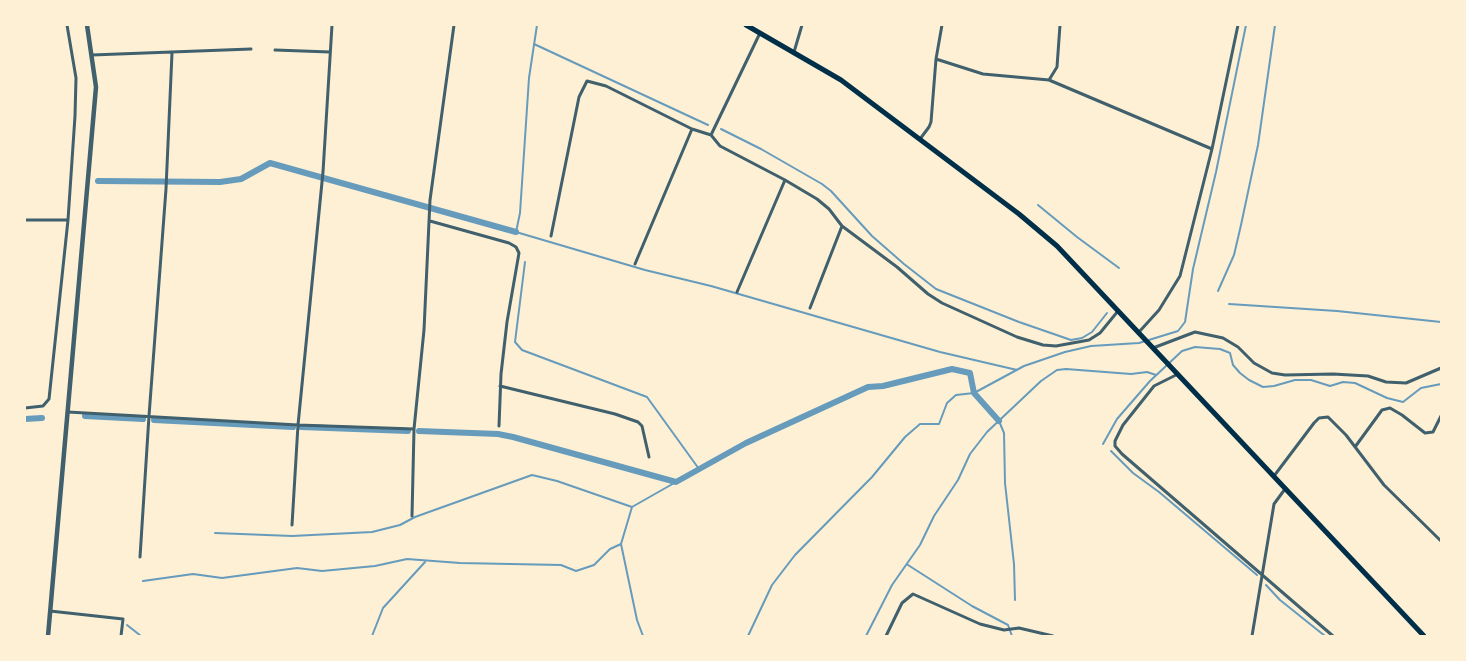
<!DOCTYPE html>
<html>
<head>
<meta charset="utf-8">
<style>
  body { margin:0 }
  #map { position:relative; width:1466px; height:661px; overflow:hidden; background:#fdf0d5; font-family:Cabin,sans-serif }
  canvas { display:block }
  .frame { position:absolute; inset:0; border:26px solid #fdf0d5; pointer-events:none }
</style>
</head>
<body>
<div id="map">
<canvas width="1466" height="661"></canvas>
<div class="frame"></div>
</div>
<script>
const context = document.querySelector('canvas').getContext('2d');
context.lineJoin = 'round';
const toPath = rows => new Path2D(rows.map(r => 'M' + r).join(''));
function stroke(path, color, width, dash) { context.strokeStyle = color; context.lineWidth = width; context.lineCap = dash ? 'butt' : 'round'; context.setLineDash(dash || []); context.stroke(path); }
const stream = toPath([
  [537,25,529,78,520,213,516,232,645,270,711,286,940,352,1017,370],
  [534,44,708,125],
  [721,129,761,149,822,184,831,191,872,236,904,264,936,289,1019,322,1071,340,1082,338,1092,332,1107,313],
  [1038,205,1077,237,1119,268],
  [525,262,515,342,522,350,647,397,699,469],
  [1218,291,1234,255,1241,225,1258,145,1275,25],
  [1229,304,1337,311,1441,322],
  [999,421,1004,433,1005,483,1014,564,1015,600],
  [1103,444,1117,419,1150,381,1182,351,1195,347,1220,349,1230,353,1233,365,1240,373,1249,380,1263,387,1274,386,1295,380,1311,380,1330,386,1343,382,1355,383,1387,398,1403,402,1421,388,1441,384],
  [1111,451,1133,473,1159,492,1257,575],
  [215,533,292,536,372,532,400,525,415,517,532,475,557,481,632,507,676,482],
  [621,544,637,620,643,636],
  [908,565,972,606,1008,625,1012,636,1014,636],
  [143,581,193,574,222,578,297,568,322,571,375,566,407,559,460,563,561,565,576,571,594,565,610,549,621,544,632,507],
  [1266,585,1280,600,1325,636],
  [127,625,141,636],
  [372,636,383,608,425,562],
  [748,636,772,585,795,555,872,477,905,437,920,424,939,424,947,403,956,395,974,393,1024,366,1065,352,1091,346,1139,343,1178,331,1185,322,1193,269,1216,172,1246,25],
  [866,636,892,585,920,545,934,516,958,480,970,454,987,432,1041,381,1057,370,1066,369,1131,374,1147,372,1156,375]
]);
const canal = toPath([
  [98,181,220,182,241,179,270,163,516,232],
  [85,416,143,419],
  [25,419,42,418],
  [154,420,293,427],
  [301,427,408,431],
  [419,431,498,434,513,437,676,482,746,443,868,387,883,386,952,369,970,373,974,393,999,421]
]);
const minor = toPath([
  [275,50,330,52],
  [794,52,802,25],
  [92,55,251,49],
  [936,59,983,74,1049,80,1212,149],
  [1049,80,1057,67,1060,25],
  [711,135,760,33],
  [920,139,929,127,931,122,936,59,942,25],
  [25,220,68,220],
  [430,221,509,243,516,247,519,253,507,322,501,374,499,426],
  [551,236,579,97,587,81,606,86,692,129,711,135,720,146,785,180,817,199,829,209,842,226,897,267,928,294,942,303,1017,337,1043,345,1056,346,1089,340,1100,333,1118,311],
  [635,264,692,129],
  [737,292,785,180],
  [810,308,842,226],
  [1139,332,1159,310,1180,276,1212,149,1238,25],
  [1153,348,1195,332,1223,338,1238,347,1254,363,1272,373,1285,375,1333,374,1368,376,1386,382,1406,383,1441,368],
  [1178,374,1154,386,1123,425,1115,441,1115,446,1122,454,1333,636],
  [500,386,615,414,638,422,642,426,649,457],
  [25,408,43,406,49,399,68,220,75,116,76,78,67,25],
  [68,412,298,425,414,429],
  [1355,447,1382,410,1390,408,1402,415,1425,433,1433,432,1441,416],
  [1274,476,1314,423,1319,418,1328,417,1346,435,1384,485,1441,541],
  [412,516,414,429,424,330,430,200,454,25],
  [292,525,298,425,323,172,332,25],
  [140,557,149,416,166,189,172,53],
  [50,611,123,619,121,636],
  [886,636,902,603,913,594,980,624,1004,630,1019,628,1053,636],
  [1252,636,1274,504,1285,489]
]);
const tertiary = toPath([
  [48,636,96,87,87,25]
]);
const primary = toPath([
  [746,25,841,80,1019,214,1057,246,1424,636]
]);
stroke(stream, '#669bbc', 2);
stroke(canal, '#669bbc', 6);
stroke(minor, '#3f606c', 3);
stroke(tertiary, '#3f606c', 4.5);
stroke(primary, '#003049', 5);
</script>
</body>
</html>
